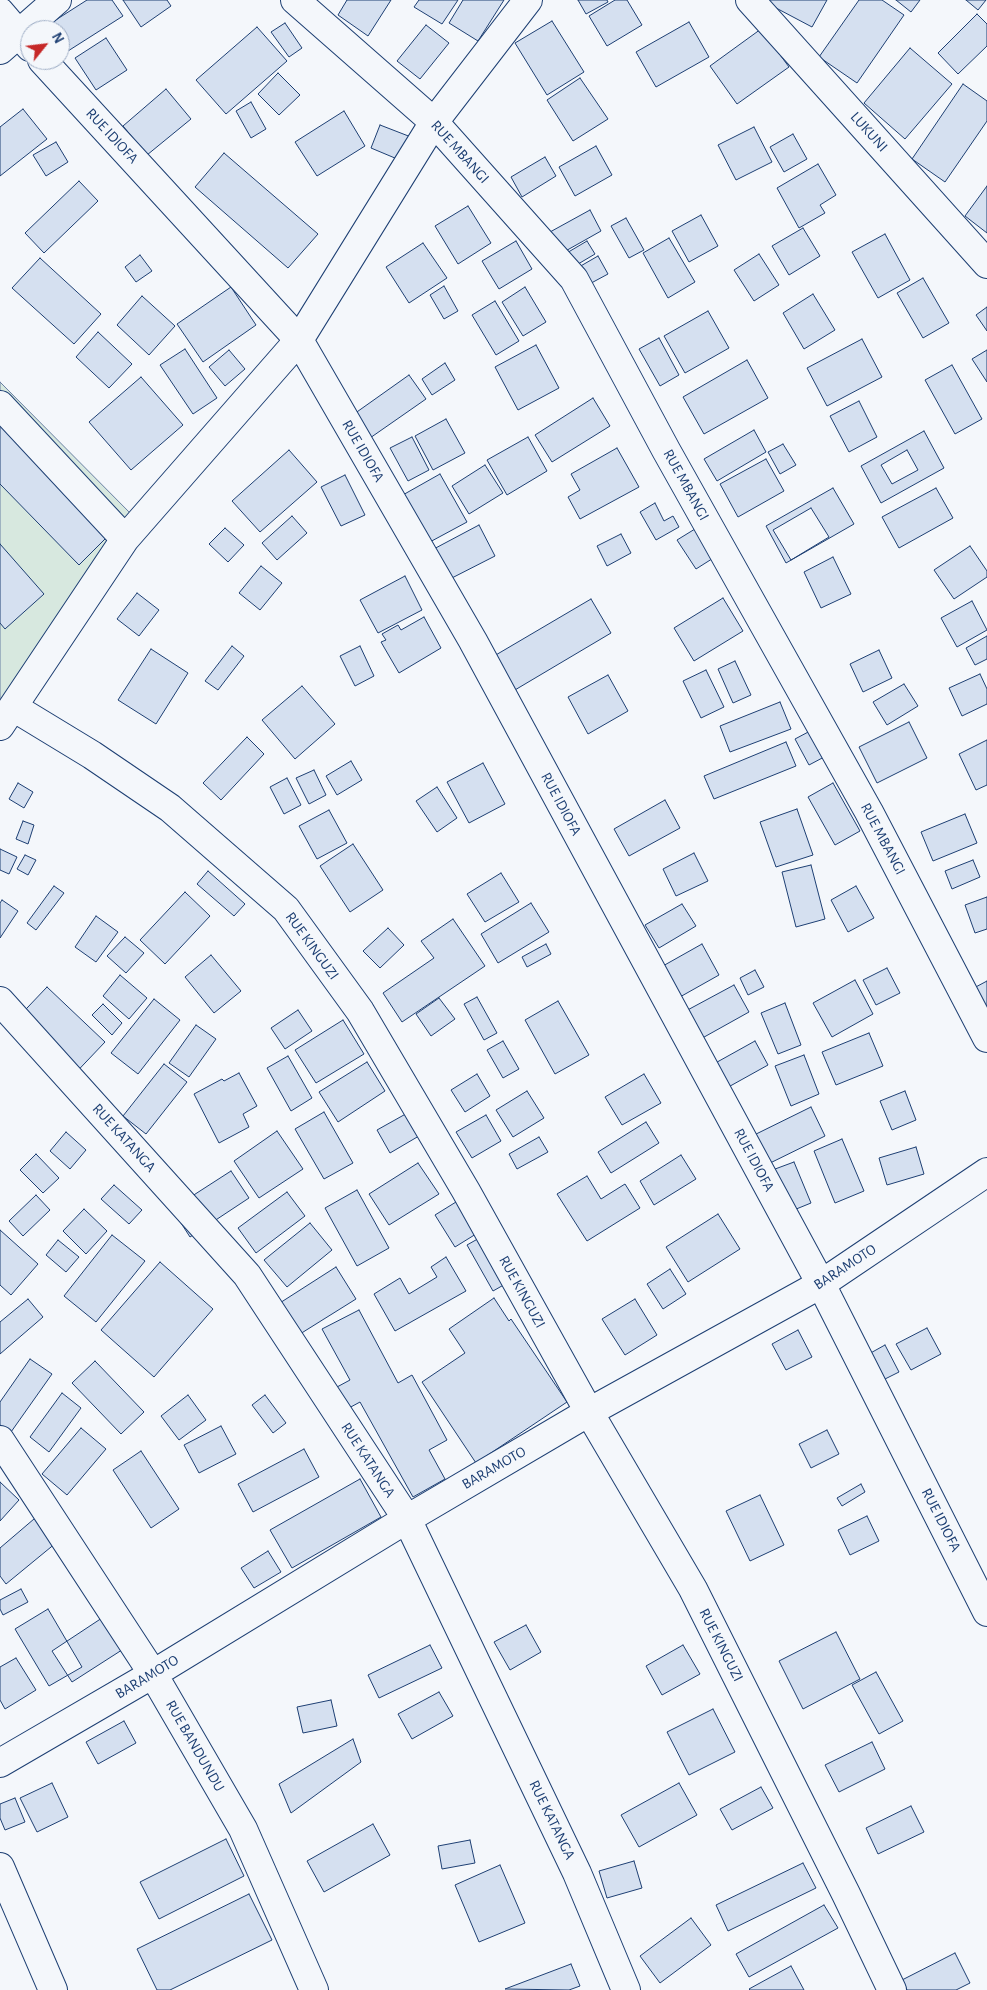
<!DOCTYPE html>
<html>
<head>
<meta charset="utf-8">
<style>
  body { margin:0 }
  #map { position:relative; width:987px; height:1990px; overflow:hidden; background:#f4f7fb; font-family:"Alegreya Sans",sans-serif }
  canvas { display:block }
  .north { position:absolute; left:20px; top:20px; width:50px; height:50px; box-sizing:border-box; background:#f4f7fb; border:1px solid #9eadc5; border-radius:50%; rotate:61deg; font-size:14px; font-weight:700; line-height:20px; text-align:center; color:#1d3f73 }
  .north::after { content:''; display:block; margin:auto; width:18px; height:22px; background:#c62828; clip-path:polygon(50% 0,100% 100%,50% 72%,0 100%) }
</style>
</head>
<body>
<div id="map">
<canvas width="987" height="1990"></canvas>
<div class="north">N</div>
</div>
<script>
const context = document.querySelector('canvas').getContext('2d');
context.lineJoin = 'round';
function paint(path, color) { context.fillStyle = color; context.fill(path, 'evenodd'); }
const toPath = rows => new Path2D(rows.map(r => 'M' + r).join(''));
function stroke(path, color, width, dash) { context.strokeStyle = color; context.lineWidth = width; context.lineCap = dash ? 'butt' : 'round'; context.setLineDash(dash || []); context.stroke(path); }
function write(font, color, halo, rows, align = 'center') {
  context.font = font + ' "Alegreya Sans",sans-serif'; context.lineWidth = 4; context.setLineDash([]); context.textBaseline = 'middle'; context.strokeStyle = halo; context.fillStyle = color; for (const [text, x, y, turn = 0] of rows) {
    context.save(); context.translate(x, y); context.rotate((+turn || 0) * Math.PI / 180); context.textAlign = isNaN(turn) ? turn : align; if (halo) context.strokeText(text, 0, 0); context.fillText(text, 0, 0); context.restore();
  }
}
const green = toPath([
  [0,382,137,520,0,722,0,382]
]);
const building = toPath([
  [87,0,112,0,123,16,68,51,60,38,60,30,55,30,51,23,87,0],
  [123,0,167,0,171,6,141,27,123,0],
  [347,0,391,0,368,36,338,15,347,0],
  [419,0,458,0,442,24,414,7,419,0],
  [463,0,504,0,478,41,449,23,463,0],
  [578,0,607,0,608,2,586,14,578,0],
  [615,0,627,0,642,25,607,46,589,16,615,0],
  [761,0,827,0,812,27,761,0],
  [859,0,882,0,904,15,857,83,819,57,859,0],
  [896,0,920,0,911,12,896,0],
  [966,0,986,0,978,10,966,0],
  [977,14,987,24,987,46,958,74,938,53,977,14],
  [552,21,584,72,547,95,515,43,552,21],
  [689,22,709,57,656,87,636,52,689,22],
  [285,23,302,48,289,57,271,32,285,23],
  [426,25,449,43,420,79,397,61,426,25],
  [257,27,287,61,226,114,196,80,257,27],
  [761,29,789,67,737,104,710,66,761,29],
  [106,38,127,70,96,90,75,58,106,38],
  [910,48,952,84,905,139,864,103,910,48],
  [278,73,300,95,279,115,258,94,278,73],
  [580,78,608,119,573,141,547,100,580,78],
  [963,84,987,101,987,121,945,182,912,159,963,84],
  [166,89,191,119,147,155,123,126,166,89],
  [251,102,266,129,251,138,236,111,251,102],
  [23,109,47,139,0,176,0,127,23,109],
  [344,111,365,146,317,176,295,142,344,111],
  [380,125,411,137,402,161,371,148,380,125],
  [754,127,772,162,736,180,718,145,754,127],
  [793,134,807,159,784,172,770,147,793,134],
  [56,142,68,162,46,176,33,155,56,142],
  [596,146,612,175,575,196,559,167,596,146],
  [224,153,318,234,288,268,195,187,224,153],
  [545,157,556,176,522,197,511,177,545,157],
  [818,164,836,195,820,205,825,213,799,228,777,188,818,164],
  [79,181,98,201,44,253,25,233,79,181],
  [987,186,987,233,965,216,987,186],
  [468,206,491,243,458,264,435,226,468,206],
  [590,210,601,231,562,253,550,232,590,210],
  [701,215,718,246,689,262,672,231,701,215],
  [626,218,644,250,629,258,611,226,626,218],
  [803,228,820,256,789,275,772,246,803,228],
  [885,234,910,280,878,298,852,252,885,234],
  [669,238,695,282,668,298,643,253,669,238],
  [516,241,532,269,499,289,482,261,516,241],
  [587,241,595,254,568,270,560,257,587,241],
  [423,243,447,278,409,303,386,267,423,243],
  [759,254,779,285,754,301,734,270,759,254],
  [140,255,152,271,136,282,125,267,140,255],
  [598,256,608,274,582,288,572,271,598,256],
  [40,258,101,314,74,344,12,288,40,258],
  [923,278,949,323,923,338,897,293,923,278],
  [444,286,458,311,444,319,430,295,444,286],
  [231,287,256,325,203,362,177,324,231,287],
  [525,287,546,322,523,336,502,302,525,287],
  [813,294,835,330,804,349,783,313,813,294],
  [142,296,175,326,149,355,117,325,142,296],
  [495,301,519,341,496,355,472,315,495,301],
  [987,307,987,331,976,315,987,307],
  [708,311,729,348,685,373,664,336,708,311],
  [98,332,132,364,109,388,76,357,98,332],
  [659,338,679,375,660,386,639,349,659,338],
  [862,339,882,377,827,406,807,368,862,339],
  [536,345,559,388,518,410,495,367,536,345],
  [185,349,217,398,193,414,160,365,185,349],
  [229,350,245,369,225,386,209,367,229,350],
  [987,350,987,382,972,359,987,350],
  [747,360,768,398,704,434,683,397,747,360],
  [445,363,455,380,432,395,422,379,445,363],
  [952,365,982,419,955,434,925,380,952,365],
  [409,375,426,399,370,438,354,414,409,375],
  [141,377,183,425,131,470,89,422,141,377],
  [593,398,610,426,552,462,535,435,593,398],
  [859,401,877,437,849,452,830,416,859,401],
  [0,415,114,530,79,565,0,484,0,415],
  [446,419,465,453,433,470,415,436,446,419],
  [754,430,766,452,717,481,704,459,754,430],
  [924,431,944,468,881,503,861,466,924,431],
  [412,437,429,470,408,481,390,448,412,437],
  [528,437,547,471,507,495,487,460,528,437],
  [783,444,796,465,780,474,768,452,783,444],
  [617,448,639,487,580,519,568,497,580,490,571,474,617,448],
  [289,450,317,482,260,532,232,501,289,450],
  [907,450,918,470,892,484,881,465,907,450],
  [766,459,784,491,738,517,720,484,766,459],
  [485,465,503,493,469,514,452,486,485,465],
  [440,474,467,522,428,543,401,496,440,474],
  [345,475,365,515,341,526,321,487,345,475],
  [833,488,854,524,786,563,766,526,833,488],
  [936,488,953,518,899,548,882,517,936,488],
  [655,503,664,521,673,516,679,527,656,540,640,512,655,503],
  [811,508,829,537,791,560,773,530,811,508],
  [292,516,307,533,277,560,262,543,292,516],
  [708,521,726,550,696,569,677,540,708,521],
  [479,525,495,556,446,581,430,551,479,525],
  [225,528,244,545,228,562,209,544,225,528],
  [621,534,631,553,607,566,597,546,621,534],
  [0,544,44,594,5,629,0,623,0,544],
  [970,546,987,571,987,577,954,599,934,570,970,546],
  [833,557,851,594,821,608,804,572,833,557],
  [261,566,282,583,260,610,239,593,261,566],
  [405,576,422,610,378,633,360,600,405,576],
  [137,593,159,610,139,636,117,619,137,593],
  [723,598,743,631,694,661,674,628,723,598],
  [591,599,611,633,493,703,472,669,591,599],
  [972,601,987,630,957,647,941,618,972,601],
  [424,617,441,648,399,673,381,642,386,640,382,634,398,625,401,630,424,617],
  [987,636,987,659,975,665,966,648,987,636],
  [232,646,244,656,218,690,205,681,232,646],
  [360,646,374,676,355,686,340,656,360,646],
  [151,649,188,673,156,724,118,700,151,649],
  [879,650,892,678,863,692,850,664,879,650],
  [735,661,751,695,733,703,718,669,735,661],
  [706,670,724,707,701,718,683,681,706,670],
  [980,674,987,689,987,704,962,716,949,688,980,674],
  [608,675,628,711,588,734,568,697,608,675],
  [904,684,918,706,887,725,873,702,904,684],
  [302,686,335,724,295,759,262,720,302,686],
  [780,702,791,729,730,752,720,726,780,702],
  [909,722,927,758,877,783,859,747,909,722],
  [812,730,826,756,809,765,795,739,812,730],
  [247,737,264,754,221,800,203,783,247,737],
  [987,740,987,785,976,790,959,754,987,740],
  [786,742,796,766,714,799,704,776,786,742],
  [351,761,362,780,337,795,326,776,351,761],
  [483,763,505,804,469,823,447,782,483,763],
  [314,770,326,795,309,804,296,778,314,770],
  [287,778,301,805,284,814,270,787,287,778],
  [18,783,33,792,24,808,9,799,18,783],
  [833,783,860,831,835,845,808,797,833,783],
  [437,787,457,818,437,832,416,801,437,787],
  [665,800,680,828,629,856,614,829,665,800],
  [797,809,813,855,776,867,760,822,797,809],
  [329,810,347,843,317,859,299,826,329,810],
  [965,814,977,843,933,861,921,832,965,814],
  [23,821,34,825,28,844,16,839,23,821],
  [353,844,383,890,350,912,320,866,353,844],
  [0,849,17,857,9,874,0,870,0,849],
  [694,853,708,881,676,896,663,869,694,853],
  [25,855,36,860,28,875,17,869,25,855],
  [973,860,980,877,952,889,945,871,973,860],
  [811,865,825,919,796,927,782,872,811,865],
  [208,871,245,904,234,916,197,884,208,871],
  [501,873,519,902,485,922,467,894,501,873],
  [54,886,64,893,36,930,27,923,54,886],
  [856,886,874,918,848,932,831,900,856,886],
  [185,892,210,916,165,964,140,940,185,892],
  [987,897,987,929,975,933,965,905,987,897],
  [2,900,18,911,0,938,0,903,2,900],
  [531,903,549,932,498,963,481,934,531,903],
  [682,904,696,926,659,948,645,925,682,904],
  [96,916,118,932,96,962,75,947,96,916],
  [453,919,485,966,402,1022,383,993,434,958,421,941,453,919],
  [388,928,404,945,380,968,363,951,388,928],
  [125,937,144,953,126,973,107,956,125,937],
  [546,944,551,954,527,967,522,957,546,944],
  [702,944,719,975,671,1002,654,971,702,944],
  [211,955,241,991,214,1013,185,977,211,955],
  [887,968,900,993,876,1005,863,980,887,968],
  [755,970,764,987,748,995,740,978,755,970],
  [120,975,147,998,129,1019,103,996,120,975],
  [855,980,873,1014,832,1037,813,1003,855,980],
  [987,981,987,1016,972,989,987,981],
  [734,985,749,1012,697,1041,682,1013,734,985],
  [47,987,105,1042,66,1083,8,1028,47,987],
  [477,997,497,1033,484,1040,464,1004,477,997],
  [439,998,455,1019,431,1036,416,1014,439,998],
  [154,999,180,1020,138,1074,111,1053,154,999],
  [558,1001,589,1055,555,1074,525,1020,558,1001],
  [785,1003,801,1045,778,1054,761,1013,785,1003],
  [103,1004,122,1023,112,1035,92,1015,103,1004],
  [298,1010,312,1031,285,1049,271,1028,298,1010],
  [343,1020,364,1054,316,1083,295,1050,343,1020],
  [196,1025,216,1039,189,1077,169,1063,196,1025],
  [869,1033,883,1066,836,1085,822,1052,869,1033],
  [503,1041,519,1069,503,1078,487,1050,503,1041],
  [755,1041,768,1065,723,1090,710,1066,755,1041],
  [804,1055,819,1094,791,1106,775,1066,804,1055],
  [288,1056,312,1098,291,1111,267,1068,288,1056],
  [367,1062,385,1091,338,1122,319,1092,367,1062],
  [164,1064,187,1082,146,1134,123,1116,164,1064],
  [239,1073,257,1106,243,1114,249,1127,219,1143,194,1094,222,1079,224,1081,239,1073],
  [477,1074,490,1096,465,1112,451,1090,477,1074],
  [644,1074,661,1103,622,1125,605,1097,644,1074],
  [527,1091,544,1118,513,1137,496,1110,527,1091],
  [905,1091,916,1120,892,1130,880,1101,905,1091],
  [811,1107,825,1136,760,1168,746,1139,811,1107],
  [411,1111,424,1133,390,1153,377,1130,411,1111],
  [324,1112,353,1163,324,1179,295,1129,324,1112],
  [486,1115,501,1141,472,1158,456,1132,486,1115],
  [646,1122,659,1143,611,1173,598,1152,646,1122],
  [277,1131,303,1169,259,1198,234,1161,277,1131],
  [66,1132,86,1150,70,1169,50,1151,66,1132],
  [539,1137,548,1152,517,1169,509,1154,539,1137],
  [842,1139,864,1191,835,1203,814,1151,842,1139],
  [916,1147,924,1174,887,1185,879,1158,916,1147],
  [36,1154,59,1178,43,1193,20,1170,36,1154],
  [681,1155,696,1179,654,1205,640,1181,681,1155],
  [794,1162,811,1203,784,1214,767,1172,794,1162],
  [418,1163,439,1194,389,1225,369,1194,418,1163],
  [231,1171,249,1198,190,1237,172,1209,231,1171],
  [587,1176,601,1199,625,1184,640,1208,587,1241,557,1194,587,1176],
  [114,1185,142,1210,129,1224,101,1199,114,1185],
  [357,1190,389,1248,357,1266,325,1208,357,1190],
  [287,1192,305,1216,256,1253,238,1228,287,1192],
  [36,1195,50,1210,23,1236,9,1221,36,1195],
  [456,1202,476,1234,455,1247,435,1215,456,1202],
  [84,1209,107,1231,86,1254,63,1231,84,1209],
  [718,1214,740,1249,688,1282,666,1247,718,1214],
  [310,1223,332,1250,287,1287,264,1260,310,1223],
  [497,1228,523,1274,493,1291,467,1245,497,1228],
  [0,1230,38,1264,11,1295,0,1285,0,1230],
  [112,1235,145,1261,96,1322,64,1296,112,1235],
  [58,1240,79,1257,66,1272,46,1255,58,1240],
  [446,1257,466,1291,395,1331,374,1294,400,1278,409,1294,437,1277,431,1267,446,1257],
  [160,1262,213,1309,154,1377,101,1330,160,1262],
  [336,1267,356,1299,292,1339,272,1308,336,1267],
  [670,1269,686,1294,663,1309,647,1284,670,1269],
  [494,1298,509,1321,511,1319,567,1402,476,1463,422,1382,465,1353,449,1329,494,1298],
  [28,1299,43,1317,0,1354,0,1322,28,1299],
  [635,1299,657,1335,625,1355,602,1319,635,1299],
  [359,1310,398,1383,412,1375,447,1440,429,1450,445,1479,413,1497,360,1402,336,1415,324,1394,350,1380,322,1329,359,1310],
  [927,1328,941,1354,911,1370,896,1344,927,1328],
  [798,1330,812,1357,786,1370,772,1344,798,1330],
  [885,1345,899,1372,881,1381,867,1355,885,1345],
  [30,1359,52,1374,11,1432,0,1425,0,1402,30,1359],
  [95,1361,144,1412,121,1434,72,1383,95,1361],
  [62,1393,81,1408,49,1452,30,1437,62,1393],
  [188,1395,206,1420,179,1440,161,1416,188,1395],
  [265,1395,286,1423,273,1433,252,1405,265,1395],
  [221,1426,236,1454,199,1473,184,1445,221,1426],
  [81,1428,106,1449,67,1495,42,1474,81,1428],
  [827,1430,839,1454,811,1468,799,1444,827,1430],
  [304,1449,319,1477,253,1512,238,1484,304,1449],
  [141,1451,179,1509,151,1528,113,1470,141,1451],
  [360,1479,381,1517,292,1568,270,1530,360,1479],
  [0,1482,19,1500,0,1521,0,1482],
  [861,1484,865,1492,842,1506,837,1498,861,1484],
  [760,1495,784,1545,750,1561,726,1511,760,1495],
  [41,1513,62,1538,6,1584,0,1576,0,1548,41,1513],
  [867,1516,879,1541,850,1555,838,1530,867,1516],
  [268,1551,281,1572,254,1588,241,1568,268,1551],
  [21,1589,28,1602,3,1615,0,1609,0,1600,21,1589],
  [48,1609,82,1667,49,1686,15,1629,48,1609],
  [105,1616,125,1648,72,1682,52,1651,105,1616],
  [526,1625,541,1652,510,1670,494,1642,526,1625],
  [836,1632,860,1679,803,1709,779,1661,836,1632],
  [430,1645,442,1668,379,1698,368,1675,430,1645],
  [683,1645,700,1674,662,1695,646,1666,683,1645],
  [16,1658,36,1690,5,1709,0,1700,0,1667,16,1658],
  [876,1672,903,1721,879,1734,852,1685,876,1672],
  [439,1692,453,1716,412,1739,398,1714,439,1692],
  [331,1700,337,1726,303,1733,297,1707,331,1700],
  [713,1709,735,1752,689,1775,667,1732,713,1709],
  [124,1721,136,1743,98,1764,86,1742,124,1721],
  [353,1739,361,1762,291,1813,279,1784,353,1739],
  [872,1742,885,1769,839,1792,825,1765,872,1742],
  [52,1783,68,1817,37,1832,20,1798,52,1783],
  [679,1783,697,1815,639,1847,621,1815,679,1783],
  [761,1787,773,1808,732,1830,720,1809,761,1787],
  [15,1798,25,1822,5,1830,0,1818,0,1804,15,1798],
  [911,1806,924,1832,878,1854,866,1828,911,1806],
  [373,1824,390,1855,324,1892,307,1861,373,1824],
  [226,1839,244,1876,159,1919,140,1882,226,1839],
  [470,1840,475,1863,442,1869,438,1846,470,1840],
  [634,1861,642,1888,607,1898,599,1871,634,1861],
  [803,1863,816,1888,728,1931,716,1905,803,1863],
  [500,1865,525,1923,479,1942,455,1885,500,1865],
  [249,1894,272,1940,170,1990,157,1990,137,1949,249,1894],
  [824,1905,838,1928,749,1977,736,1954,824,1905],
  [691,1918,711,1945,660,1983,640,1956,691,1918],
  [955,1953,970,1983,956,1990,907,1990,902,1980,955,1953],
  [571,1964,580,1986,569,1990,505,1989,571,1964],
  [791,1966,804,1990,750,1990,749,1989,791,1966]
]);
const street = toPath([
  [295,0,434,122,574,279,666,450,869,812,987,1038],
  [750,0,987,264],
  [0,12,30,47],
  [0,50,57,0],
  [42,60,299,340,473,641,821,1284,987,1612],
  [0,405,125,539],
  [13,707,92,755,170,808,286,909,360,1011,466,1191,589,1412,693,1589,846,1894,892,1990],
  [0,726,125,539,299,340,434,122,528,0],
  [0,1001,247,1275,407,1519,577,1873,626,1990],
  [0,1440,153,1674,243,1829,314,1990],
  [0,1763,153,1674,407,1519,589,1412,821,1284,987,1172],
  [0,1867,53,1990]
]);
const streetNames = [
  ["LUKUNI",869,132,48],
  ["RUE IDIOFA",112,136,47],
  ["RUE MBANGI",460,152,48],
  ["RUE IDIOFA",363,451,60],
  ["RUE MBANGI",686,485,61],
  ["RUE IDIOFA",561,804,62],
  ["RUE MBANGI",883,839,62],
  ["RUE KINGUZI",312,946,54],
  ["RUE KATANGA",124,1138,48],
  ["RUE IDIOFA",754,1160,62],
  ["BARAMOTO",845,1267,-33],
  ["RUE KINGUZI",522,1292,61],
  ["RUE KATANGA",368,1460,57],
  ["BARAMOTO",494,1468,-30],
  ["RUE IDIOFA",941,1520,63],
  ["RUE KINGUZI",721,1645,63],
  ["BARAMOTO",147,1677,-31],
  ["RUE BANDUNDU",195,1746,60],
  ["RUE KATANGA",552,1820,64]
];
paint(green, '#d7e8df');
stroke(green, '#687fa3', 1);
paint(building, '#d5e0f0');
stroke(building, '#1d3f73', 1);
stroke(street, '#1d3f73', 30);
stroke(street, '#f4f7fb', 28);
write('15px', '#1d3f73', '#f4f7fb', streetNames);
</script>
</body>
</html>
